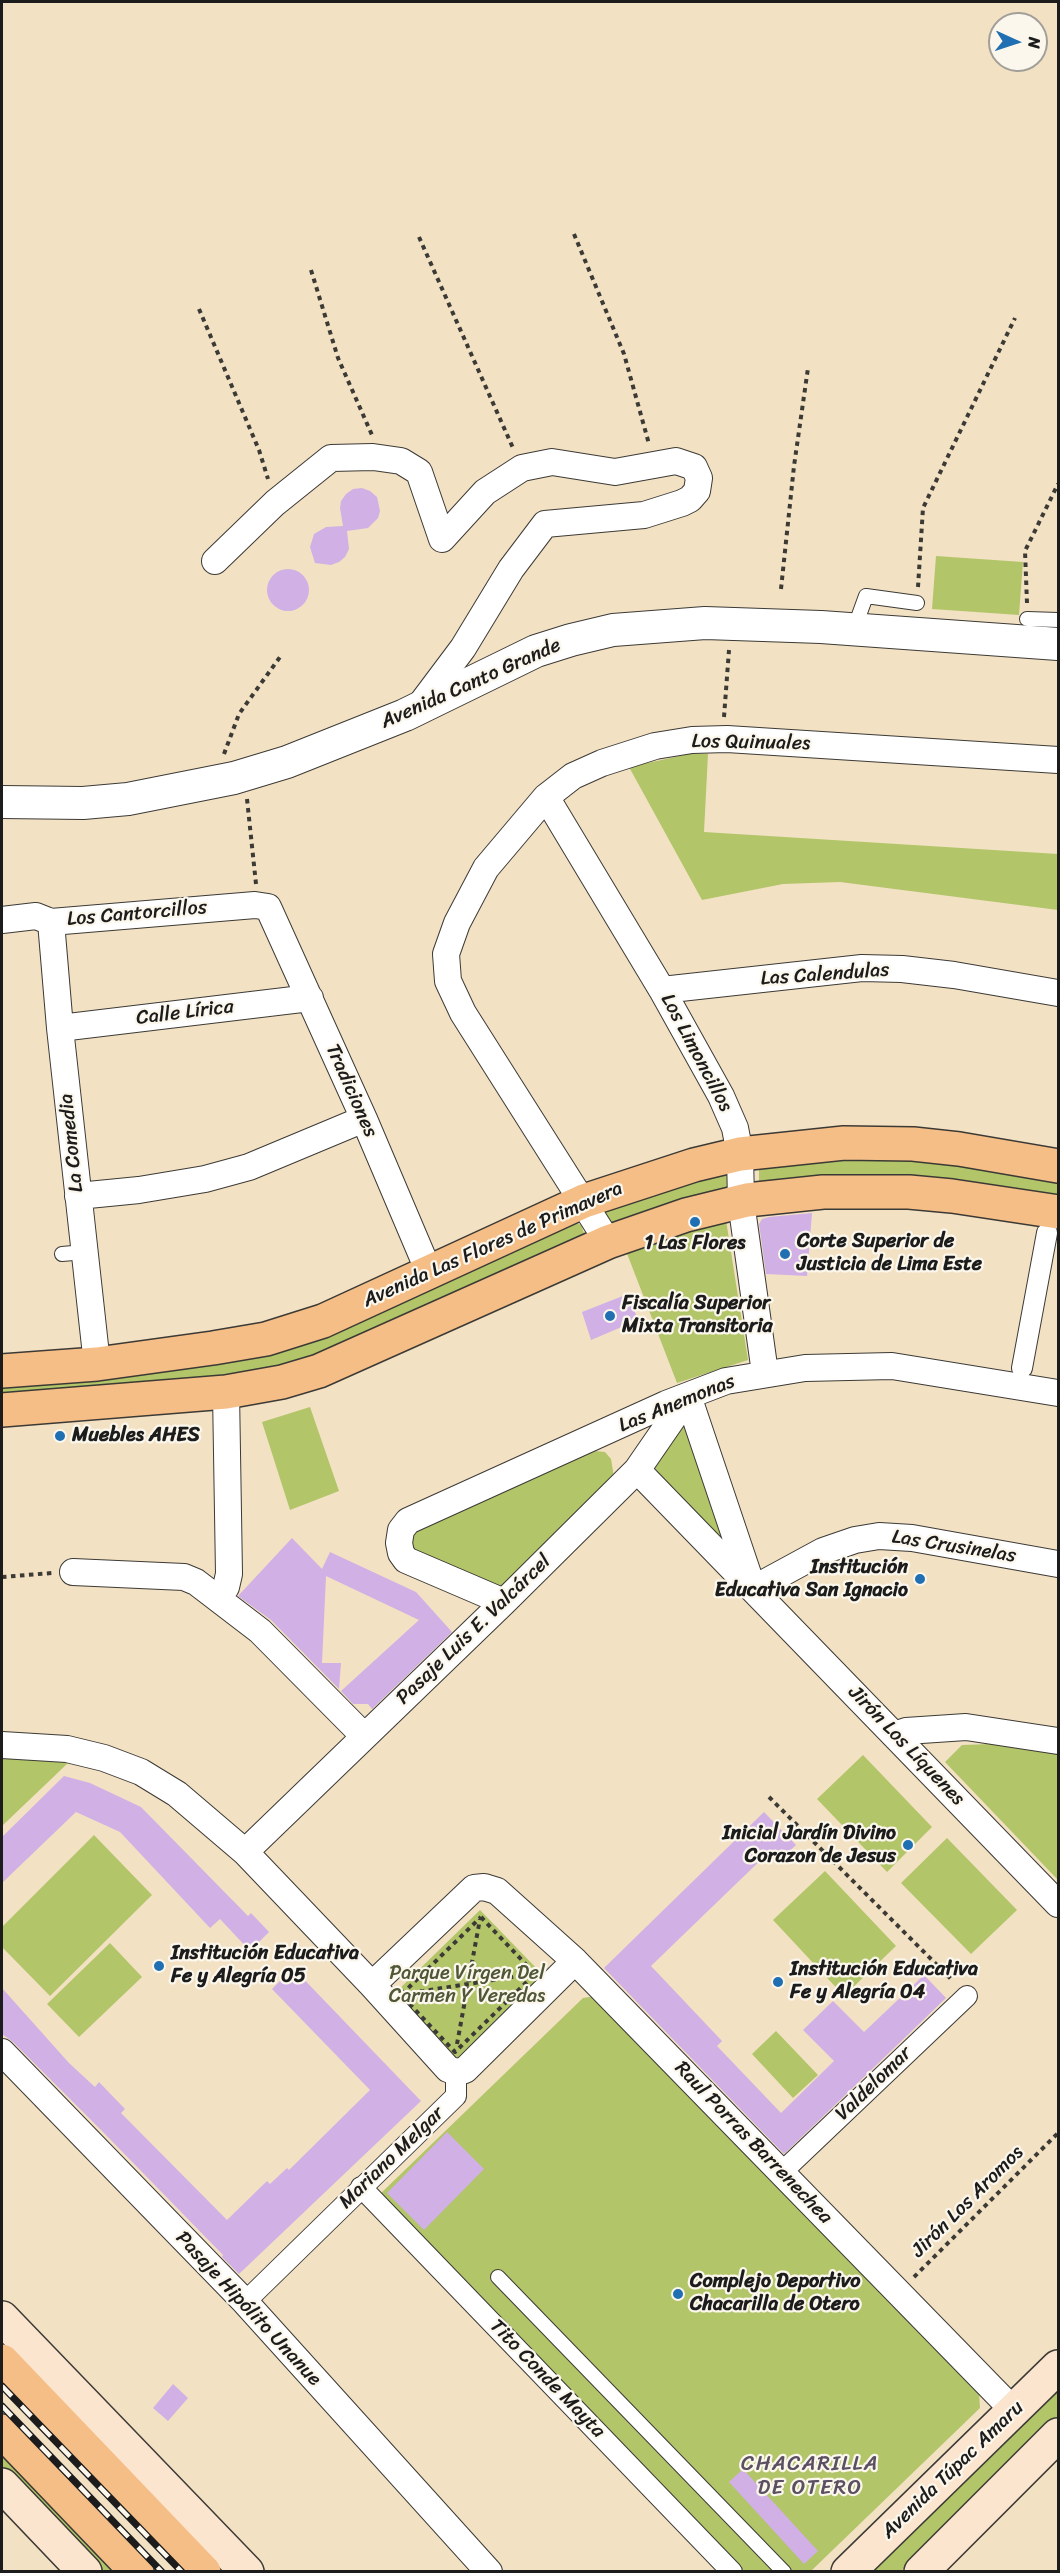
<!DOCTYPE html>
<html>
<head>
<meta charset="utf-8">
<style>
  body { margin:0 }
  #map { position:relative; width:1060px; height:2573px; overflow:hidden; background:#f3e1c4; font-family:Sriracha,sans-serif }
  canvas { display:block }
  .frame { position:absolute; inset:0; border:3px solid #1c1c1c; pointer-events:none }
  .north { position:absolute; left:988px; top:12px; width:60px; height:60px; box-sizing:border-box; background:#fbf7ec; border:2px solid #a29f99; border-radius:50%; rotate:93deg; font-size:16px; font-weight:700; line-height:24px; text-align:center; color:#1c1c1c }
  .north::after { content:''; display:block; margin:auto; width:21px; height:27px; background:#1f6fb2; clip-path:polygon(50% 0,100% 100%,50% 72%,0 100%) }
</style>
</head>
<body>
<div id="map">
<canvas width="1060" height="2573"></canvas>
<div class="frame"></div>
<div class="north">N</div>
</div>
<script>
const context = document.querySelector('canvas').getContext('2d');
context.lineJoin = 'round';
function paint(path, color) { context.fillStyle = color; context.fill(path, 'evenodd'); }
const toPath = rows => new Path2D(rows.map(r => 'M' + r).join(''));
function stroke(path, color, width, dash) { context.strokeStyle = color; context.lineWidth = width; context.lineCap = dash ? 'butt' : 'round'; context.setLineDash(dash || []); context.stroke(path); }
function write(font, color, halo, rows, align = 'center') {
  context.font = font + ' Sriracha,sans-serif'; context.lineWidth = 4.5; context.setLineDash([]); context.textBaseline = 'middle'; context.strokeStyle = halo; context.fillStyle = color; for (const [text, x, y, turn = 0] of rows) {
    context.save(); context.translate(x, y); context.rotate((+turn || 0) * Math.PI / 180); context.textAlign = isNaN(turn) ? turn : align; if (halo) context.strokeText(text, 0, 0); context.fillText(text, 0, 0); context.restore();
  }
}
const green = toPath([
  [936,556,1023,562,1019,615,932,609],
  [689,754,708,754,704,832,1058,854,1058,910,840,882,783,884,702,900,629,767],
  [899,1157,1058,1179,1058,1201,761,1187,759,1181,759,1163],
  [726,1168,732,1191,612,1225,605,1213,604,1206],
  [726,1220,748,1360,677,1383,626,1251],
  [574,1222,581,1225,584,1233,578,1242,323,1353,261,1374,2,1396,2,1384,174,1369],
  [310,1407,339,1491,290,1510,262,1422],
  [684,1422,736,1563,653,1467],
  [595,1451,605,1452,611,1459,614,1477,500,1589,411,1550,410,1539,418,1527],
  [991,1744,1058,1754,1058,1880,945,1762,962,1745],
  [2,1755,39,1756,68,1763,2,1826],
  [863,1755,932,1827,887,1872,817,1799],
  [94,1835,152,1895,50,1996,2,1947,2,1927],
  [947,1838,1017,1910,971,1954,901,1883],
  [825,1871,896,1946,844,1996,773,1920],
  [480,1910,543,1975,454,2061,392,1996],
  [110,1943,142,1977,79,2037,47,2004],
  [596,1996,979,2392,980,2408,811,2571,738,2571,378,2196,583,1998],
  [776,2031,818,2075,793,2098,752,2054],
  [1058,2387,1058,2419,901,2571,868,2572],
  [2,2445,123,2571,97,2571,2,2472]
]);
const building = toPath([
  [362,488,370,491,377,497,380,511,378,518,368,528,347,531,349,549,345,557,339,562,331,565,315,563,310,547,314,534,326,527,343,526,340,508,341,501,346,494,353,489],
  '267 590a21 21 0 1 1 42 0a21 21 0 1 1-42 0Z',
  [812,1213,807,1276,766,1274,759,1224,762,1219,769,1217],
  [628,1294,638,1320,591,1340,582,1312],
  [292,1538,322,1569,330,1552,416,1592,452,1632,372,1709,368,1704,353,1704,341,1691,419,1620,326,1576,322,1663,341,1663,339,1689,271,1620,238,1596],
  [64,1776,90,1783,141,1807,248,1916,251,1913,269,1932,250,1951,220,1919,210,1928,120,1832,76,1812,2,1883,2,1837],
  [764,1812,796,1845,778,1862,769,1852,651,1966,722,2041,717,2046,781,2113,834,2061,803,2030,833,2001,864,2032,924,1975,946,1998,784,2154,604,1968],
  [293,1968,421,2101,239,2274,222,2257,223,2255,102,2131,13,2042,2,2034,2,1988,69,2063,95,2087,99,2082,125,2109,121,2113,227,2220,267,2181,270,2184,287,2168,289,2170,370,2090,272,1989],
  [447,2132,484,2169,424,2230,387,2193],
  [173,2384,188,2398,168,2421,153,2408],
  [743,2469,818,2551,804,2564,729,2482]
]);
const path = toPath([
  [574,234,624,354,649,444],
  [419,237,513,448],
  [311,270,338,358,372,435],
  [199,309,259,450,268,479],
  [918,587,923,508,1015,318],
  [781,589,794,466,808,368],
  [1027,603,1025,551,1058,484],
  [724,717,729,650],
  [224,754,239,714,280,657],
  [247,799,256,884],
  [2,1577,52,1573],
  [769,1797,953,1981],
  [481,1917,535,1974,455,2052,401,1995,481,1917],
  [411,1993,525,1975],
  [457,2044,480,1919],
  [914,2277,1058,2133]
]);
const service = toPath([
  [1027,619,1058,620],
  [854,629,866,596,917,603],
  [62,1254,85,1252],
  [498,2277,784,2572]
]);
const pedestrian = toPath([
  [1022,1368,1047,1233],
  [782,2172,967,1996],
  [361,2187,732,2572],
  [245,2302,456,2096,456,2072]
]);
const minor = toPath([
  [215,561,275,503,331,458,373,457,401,461,419,472,442,539,485,492,522,468,552,462,615,472,676,461,694,467,699,478,697,491,690,499,682,503,644,515,545,524,511,569,463,648,418,708],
  [546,797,662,990,721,1096,735,1128,740,1154,741,1202,765,1373],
  [2,920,36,916,51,922,255,905,268,907,364,1119,429,1272],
  [51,922,60,1028,97,1364],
  [662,990,862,968,902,969,954,975,1058,993],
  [60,1028,310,998],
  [78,1196,139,1190,205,1179,249,1167,364,1119],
  [608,1242,463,1013,448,981,446,954,457,923,486,868,546,797,573,776,602,763,655,746,692,740,727,739,1058,760],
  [688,1396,753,1589,823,1551,855,1540,879,1536,912,1538,1058,1564],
  [637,1470,1058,1904],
  [73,1572,184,1577,196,1582,260,1631,364,1736],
  [218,1598,226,1587,229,1574,226,1392],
  [504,1602,406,1560,401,1553,399,1543,401,1530,408,1521,666,1404,726,1381,805,1368,892,1366,1058,1393],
  [894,1735,906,1731,966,1727,1058,1741],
  [2,1745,67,1749,104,1758,141,1772,177,1794,245,1852,372,1985,448,2069,456,2072,465,2070,575,1961],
  [245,1852,504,1602,637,1470,688,1396],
  [372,1985,474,1888,484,1887,497,1891,575,1961,1014,2411],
  [2,2052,245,2302,489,2572]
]);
const tertiary = toPath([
  [2,802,83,803,128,799,234,778,287,762,405,715,536,651,571,640,613,630,705,623,821,627,1058,644]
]);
const secondary = toPath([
  [2,2318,247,2572],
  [2,2485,85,2572],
  [848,2572,1058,2367],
  [921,2572,1058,2435]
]);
const primary = toPath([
  [2,1371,97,1364,213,1348,266,1339,323,1321,584,1201,694,1165,740,1154,844,1143,913,1144,959,1149,1058,1166],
  [2,1410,226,1392,282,1382,319,1371,608,1242,686,1215,747,1200,823,1192,909,1192,952,1196,1058,1212],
  [2,2361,204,2572],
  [2,2431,137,2572]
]);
const rail = toPath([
  [2,2386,182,2572],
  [2,2406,162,2572]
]);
const markers = [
  [695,1222,6,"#1f6fb2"],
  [785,1254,6,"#1f6fb2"],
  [610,1316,6,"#1f6fb2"],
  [60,1436,6,"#1f6fb2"],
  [920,1579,6,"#1f6fb2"],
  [908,1845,6,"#1f6fb2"],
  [159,1966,6,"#1f6fb2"],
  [778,1982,6,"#1f6fb2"],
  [678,2294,6,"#1f6fb2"]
];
const streetNames = [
  ["Avenida Canto Grande",471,684,-24],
  ["Los Quinuales",751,743,1],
  ["Los Cantorcillos",137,914,-5],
  ["Las Calendulas",825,975,-4],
  ["Calle Lírica",185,1013,-7],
  ["Los Limoncillos",696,1053,62],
  ["Tradiciones",351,1091,66],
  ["La Comedia",72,1143,-96],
  ["Avenida Las Flores de Primavera",493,1245,-24],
  ["Las Anemonas",677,1404,-22],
  ["Las Crusinelas",954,1547,9],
  ["Pasaje Luis E. Valcárcel",474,1630,-44],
  ["Jirón Los Líquenes",906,1746,46],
  ["Valdelomar",874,2084,-44],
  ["Raul Porras Barrenechea",753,2143,46],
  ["Mariano Melgar",392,2158,-44],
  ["Jirón Los Aromos",968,2202,-45],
  ["Pasaje Hipólito Unanue",248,2309,47],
  ["Tito Conde Mayta",547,2379,46],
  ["Avenida Túpac Amaru",953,2470,-44]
];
const poiNames = [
  ["Corte Superior de",797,1242],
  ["Justicia de Lima Este",797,1265],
  ["1 Las Flores",695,1244,"center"],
  ["Fiscalía Superior",622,1304],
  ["Mixta Transitoria",622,1327],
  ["Muebles AHES",72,1436],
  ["Institución",908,1568,"right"],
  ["Educativa San Ignacio",908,1591,"right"],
  ["Inicial Jardín Divino",896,1834,"right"],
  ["Corazon de Jesus",896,1857,"right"],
  ["Institución Educativa",171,1954],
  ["Fe y Alegría 05",171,1977],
  ["Institución Educativa",790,1970],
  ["Fe y Alegría 04",790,1993],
  ["Complejo Deportivo",690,2282],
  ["Chacarilla de Otero",690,2305]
];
const parkNames = [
  ["Parque Vírgen Del",467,1974],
  ["Carmen Y Veredas",467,1997]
];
const neighbourhoodNames = [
  ["CHACARILLA",810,2465],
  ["DE OTERO",810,2489]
];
paint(green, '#b2c569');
paint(building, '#d1b0e5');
stroke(service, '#3c3a35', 16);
stroke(pedestrian, '#3c3a35', 22);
stroke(minor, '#3c3a35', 28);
stroke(tertiary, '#3c3a35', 34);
stroke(secondary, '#3c3a35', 36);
stroke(primary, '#3c3a35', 36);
stroke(path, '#3c3a35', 4, [4.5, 4.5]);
stroke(service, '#fff', 14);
stroke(pedestrian, '#fff', 20);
stroke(minor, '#fff', 26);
stroke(tertiary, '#fff', 32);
stroke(secondary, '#fbe5cf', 33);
stroke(primary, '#f6be87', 33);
stroke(rail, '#1c1c1c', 7);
stroke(rail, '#fbf7ec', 4.5, [14]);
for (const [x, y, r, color] of markers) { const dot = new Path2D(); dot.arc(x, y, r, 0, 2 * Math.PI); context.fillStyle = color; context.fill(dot); stroke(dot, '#fbf7ec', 2); }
write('20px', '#1c1c1c', '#fbf7ec', streetNames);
write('bold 20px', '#1c1c1c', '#fbf7ec', poiNames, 'left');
write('20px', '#505737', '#fbf7ec', parkNames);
context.letterSpacing = '1.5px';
write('21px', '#5b5062', '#fbf7ec', neighbourhoodNames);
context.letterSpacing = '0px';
</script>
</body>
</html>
